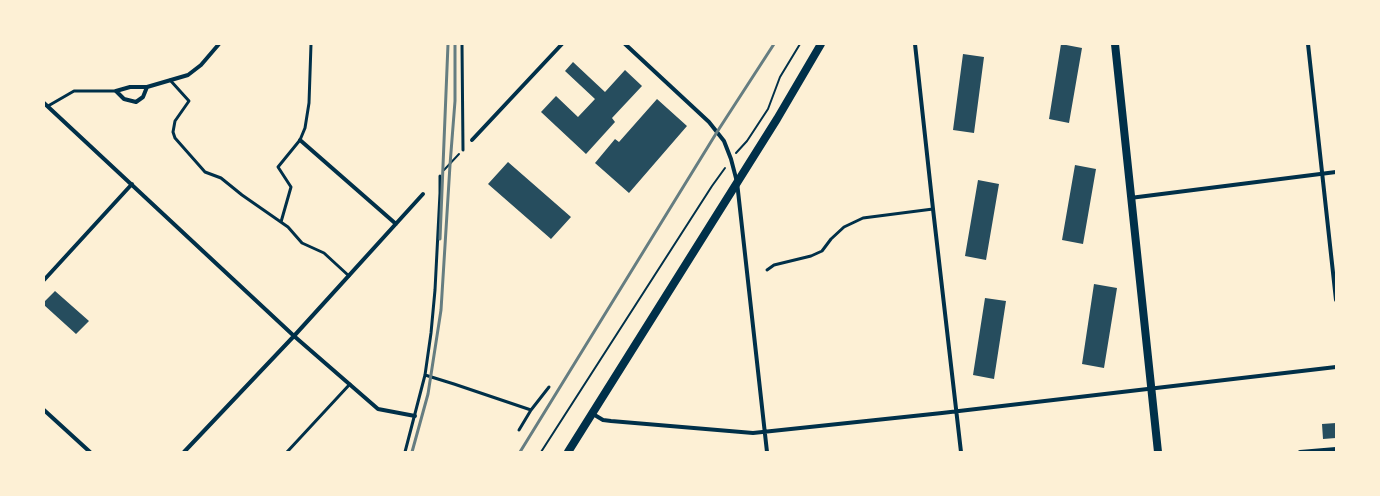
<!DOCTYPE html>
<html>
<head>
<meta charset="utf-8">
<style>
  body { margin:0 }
  #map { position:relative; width:1380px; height:496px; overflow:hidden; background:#fdf0d5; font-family:Karla,sans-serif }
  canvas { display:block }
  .frame { position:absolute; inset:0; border:45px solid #fdf0d5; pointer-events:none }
</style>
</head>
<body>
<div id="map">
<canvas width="1380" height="496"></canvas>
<div class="frame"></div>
</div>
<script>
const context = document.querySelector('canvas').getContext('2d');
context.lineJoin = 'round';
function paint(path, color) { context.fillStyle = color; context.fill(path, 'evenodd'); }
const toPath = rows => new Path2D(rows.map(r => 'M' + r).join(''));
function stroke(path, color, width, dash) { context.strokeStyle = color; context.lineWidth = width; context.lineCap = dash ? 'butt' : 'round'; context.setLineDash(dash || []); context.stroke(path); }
const building = toPath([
  [1061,44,1082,48,1069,123,1049,119],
  [963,54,984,57,974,133,953,130],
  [573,62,605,92,625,70,642,86,612,118,615,122,586,154,541,112,556,96,578,117,595,99,565,71],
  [657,99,687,126,629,193,595,163,615,139,619,142],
  [508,162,571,217,551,239,488,184],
  [1075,165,1096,169,1083,244,1062,240],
  [978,180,999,184,986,260,965,256],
  [1094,284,1117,288,1104,368,1082,364],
  [55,291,89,321,76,334,44,305,44,302],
  [985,298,1006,301,994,379,973,375],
  [1336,423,1336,438,1323,439,1322,424]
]);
const path = toPath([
  [736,153,747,141,768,109,780,77,800,44],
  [444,170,459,154],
  [541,452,712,186,725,168]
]);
const service = toPath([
  [462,44,463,150],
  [170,80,189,101,175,121,173,132,175,138,205,172,221,178,242,195,288,227,302,243,324,253,349,276],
  [48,106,74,91,116,91],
  [281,222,291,187,278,167,300,140,305,128,309,103,311,44],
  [767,270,774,265,811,256,822,251,831,239,844,227,863,218,933,209],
  [425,375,454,384,531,410],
  [519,430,531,410,549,387],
  [287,452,350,384],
  [405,452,425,375,431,333,435,290,440,193,440,176]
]);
const minor = toPath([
  [625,44,709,122,724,141,731,159,737,182,767,452],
  [915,44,933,209,961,452],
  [1308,44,1336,300],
  [147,87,143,97,136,102,124,99,116,91,130,87,147,87,188,75,201,65,219,44],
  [44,103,294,336,378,409,415,416],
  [300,140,396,224],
  [472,140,562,44],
  [1130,198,1336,172],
  [44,280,132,184],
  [44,410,90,452],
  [593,414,603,420,611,421,753,433,942,413,1336,367],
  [184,452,294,336,423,194],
  [1300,452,1336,449]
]);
const secondary = toPath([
  [1115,44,1158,452],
  [568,452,777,119,821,44]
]);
const rail = toPath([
  [440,239,448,44],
  [412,452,428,394,441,310,450,165,455,101,455,44],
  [520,452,717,132,774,44]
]);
paint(building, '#264d5e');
stroke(path, '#003049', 2);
stroke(service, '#003049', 3);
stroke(minor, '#003049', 4);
stroke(secondary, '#003049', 8);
stroke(rail, '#657d81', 3);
</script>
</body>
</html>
